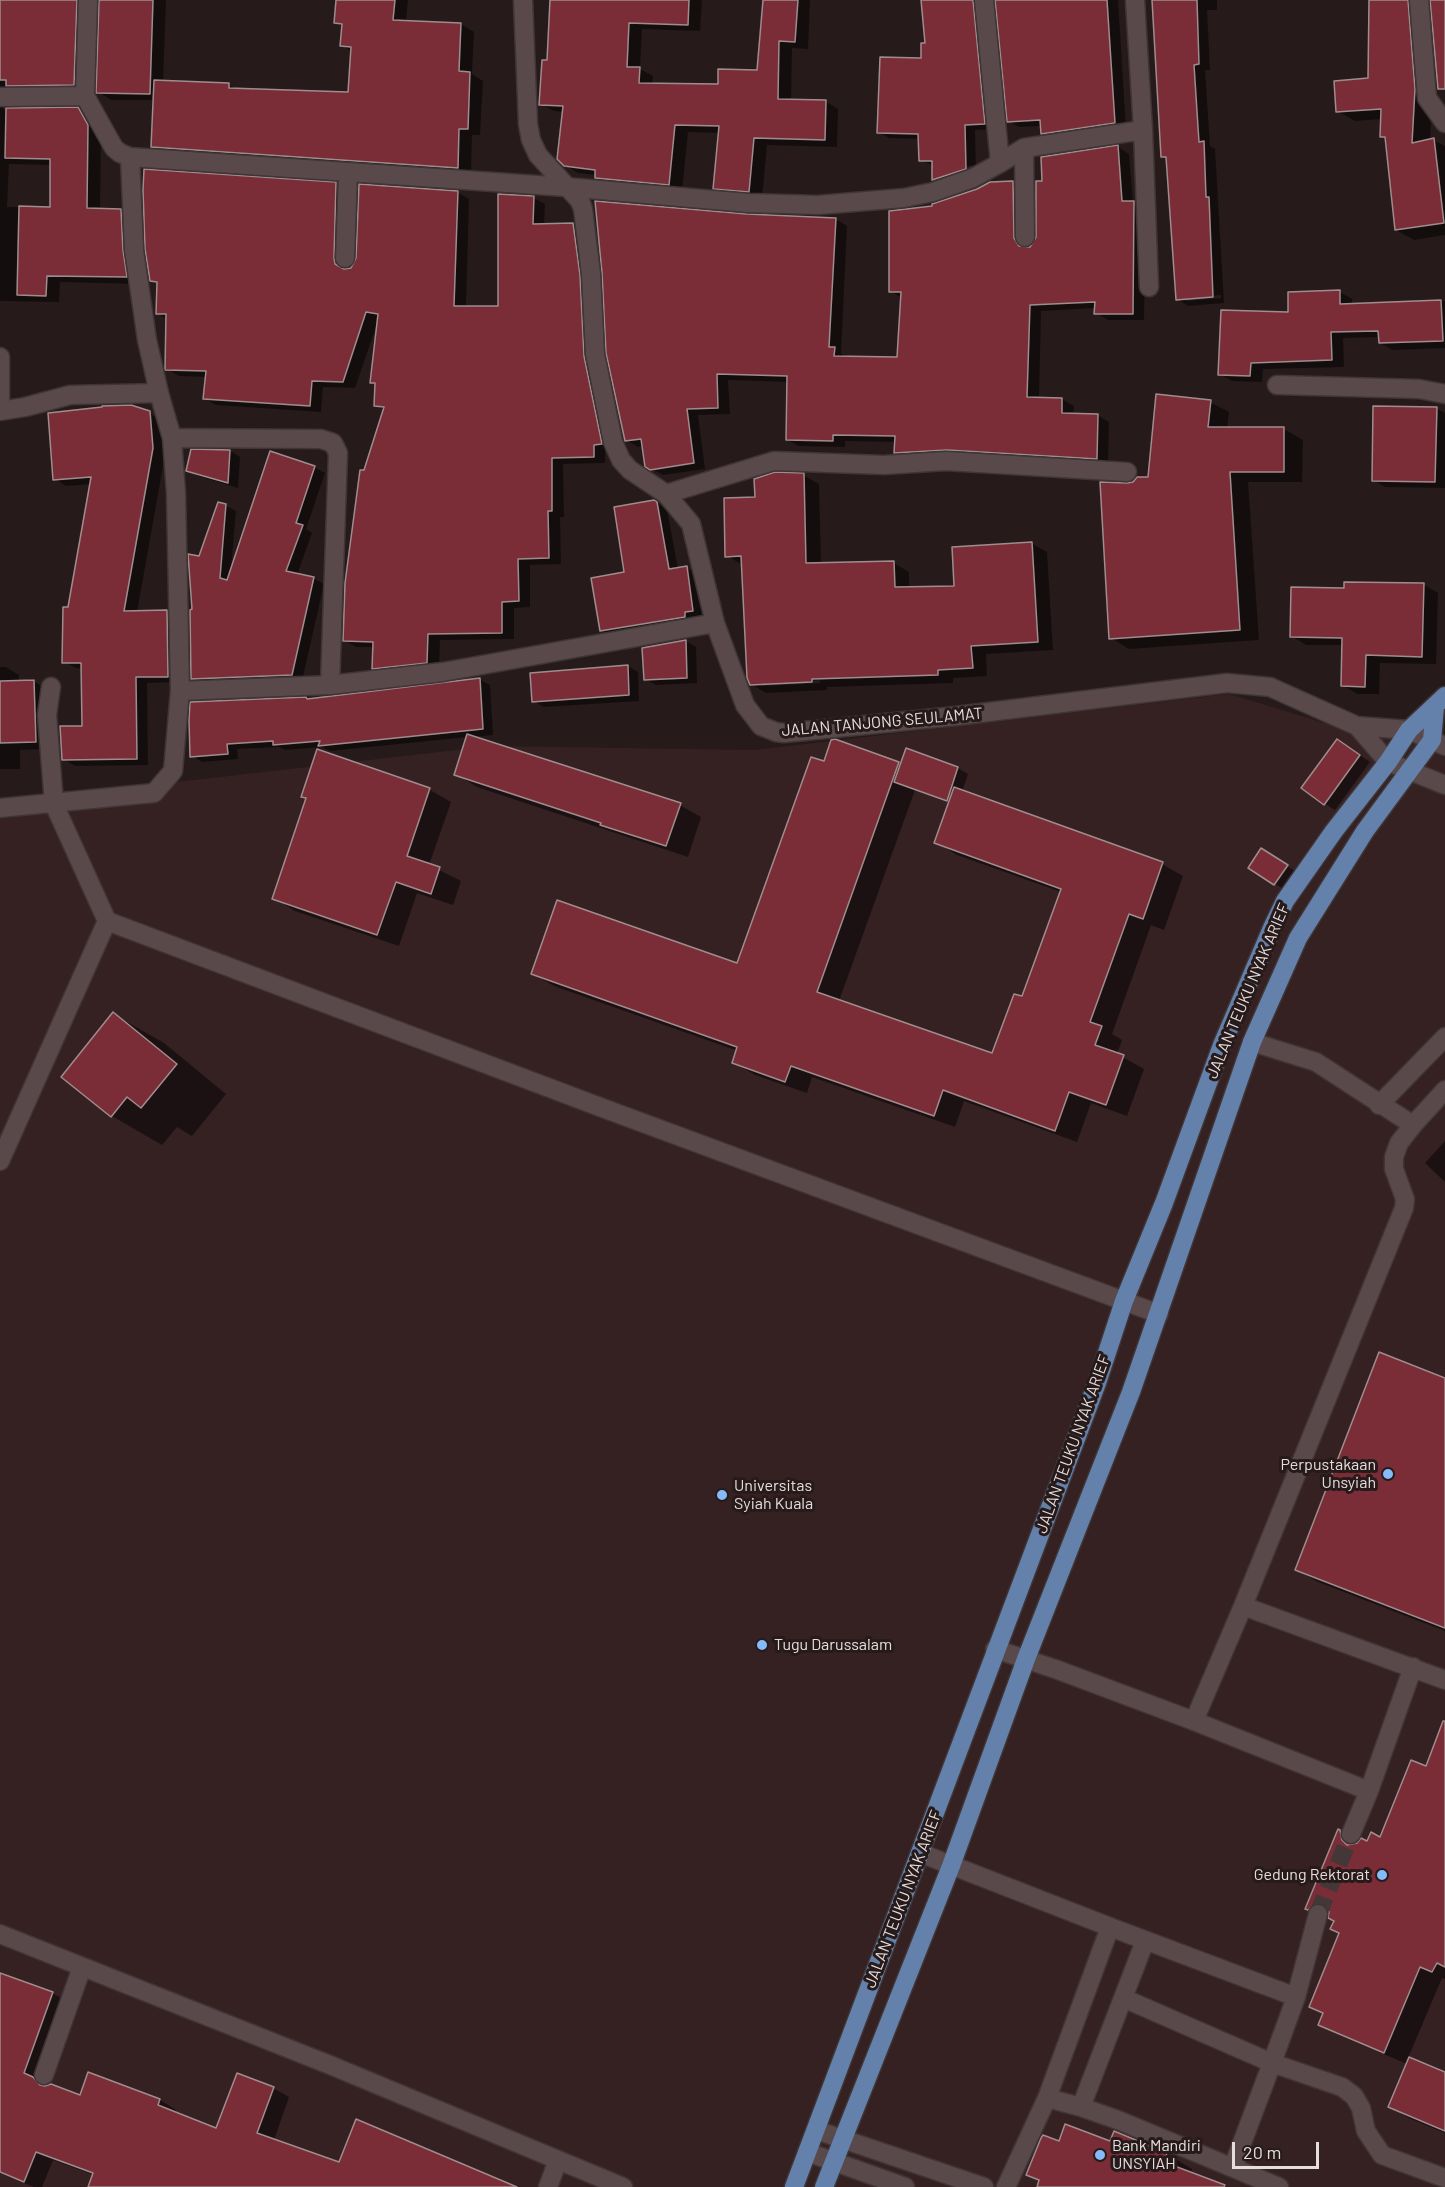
<!DOCTYPE html>
<html>
<head>
<meta charset="utf-8">
<style>
  body { margin:0 }
  #map { position:relative; width:1445px; height:2187px; overflow:hidden; background:#271a1a; font-family:Barlow,sans-serif }
  canvas { display:block }
  .scale { position:absolute; left:1232px; top:2142px; width:87px; height:27px; box-sizing:border-box; border:3px solid #e7dddd; border-top:0; padding-left:8px; font-size:18px; line-height:21px; white-space:nowrap; color:#e7dddd; -webkit-text-stroke:4px #271a1a; paint-order:stroke }
</style>
</head>
<body>
<div id="map">
<canvas width="1445" height="2187"></canvas>
<div class="scale">20 m</div>
</div>
<script>
const context = document.querySelector('canvas').getContext('2d');
context.lineJoin = 'round';
function paint(path, color) { context.fillStyle = color; context.fill(path, 'evenodd'); }
const toPath = rows => new Path2D(rows.map(r => 'M' + r).join(''));
function stroke(path, color, width, dash) { context.strokeStyle = color; context.lineWidth = width; context.lineCap = dash ? 'butt' : 'round'; context.setLineDash(dash || []); context.stroke(path); }
function write(font, color, halo, rows, align = 'center') {
  context.font = font + ' Barlow,sans-serif'; context.lineWidth = 6; context.setLineDash([]); context.textBaseline = 'middle'; context.strokeStyle = halo; context.fillStyle = color; for (const [text, x, y, turn = 0] of rows) {
    context.save(); context.translate(x, y); context.rotate((+turn || 0) * Math.PI / 180); context.textAlign = isNaN(turn) ? turn : align; if (halo) context.strokeText(text, 0, 0); context.fillText(text, 0, 0); context.restore();
  }
}
const built = toPath([
  [1229,694,1344,729,1445,745,1445,2187,0,2187,0,802,492,746,755,750]
]);
const shadow = toPath([
  [0,0,88,0,87,92,4,98,2,106,4,110,78,109,92,117,101,134,100,210,121,210,134,218,139,284,60,282,59,302,0,301],
  [9,164,52,165,51,208,7,207],
  [101,0,166,0,163,82,229,85,238,90,349,94,353,52,341,45,343,27,336,23,338,0,408,0,406,22,461,24,474,32,472,74,483,81,480,135,472,135,471,175,166,154,153,146,155,100,111,100,98,92],
  [551,0,702,0,700,31,642,29,640,69,653,76,652,85,719,86,759,72,764,0,810,0,808,49,792,48,791,100,825,101,838,109,837,147,767,145,762,198,727,195,714,188,720,133,688,132,682,191,610,185,597,177,597,175,578,173,565,165,563,112,554,111,541,104,548,62],
  [922,0,985,0,995,129,975,130,976,174,944,185,934,180,934,166,920,160,920,139,889,138,879,132,922,60,927,44],
  [972,165,973,168,942,178,942,175],
  [997,0,1118,0,1126,128,1053,139,1042,133,1042,126,1019,127,1009,121],
  [1155,0,1217,0,1217,10,1207,10,1210,70,1205,70,1210,146,1215,149,1224,303,1188,306,1177,299,1168,159,1163,156],
  [1221,295,1221,298,1186,301,1186,298],
  [1371,0,1431,0,1426,5,1432,100,1430,140,1433,140,1445,146,1445,235,1414,240,1396,230,1386,139,1381,136,1382,119,1355,121,1337,111,1369,80],
  [1118,147,1129,154,1133,202,1146,209,1144,320,1108,320,1096,313,1096,308,1041,311,1039,399,1062,399,1074,406,1073,415,1097,415,1109,422,1108,464,907,459,896,452,896,442,845,441,845,447,799,446,787,440,788,382,728,380,730,414,698,415,705,469,663,475,646,466,644,446,638,447,626,440,747,216,836,219,847,226,841,353,846,358,898,359,902,298,890,291,934,207,1013,183,1025,190,1025,246,1027,248,1031,248,1038,238,1044,183],
  [146,171,336,184,348,191,346,270,352,269,457,192,469,199,466,307,500,307,534,198,545,204,544,225,573,225,585,232,613,450,605,451,605,463,563,464,564,517,560,517,561,564,530,565,530,607,514,608,514,639,440,640,439,669,385,675,374,668,374,647,356,647,344,640,365,472,384,410,376,405,377,385,372,382,378,321,355,388,323,387,321,412,216,405,205,399,207,377,179,376,167,369,167,319,157,313,158,284,151,280],
  [1340,292,1352,299,1352,305,1445,301,1445,348,1393,350,1380,343,1380,337,1343,338,1344,367,1263,369,1262,382,1232,381,1220,374,1290,313],
  [1210,402,1229,412,1227,428,1284,429,1303,440,1302,482,1248,482,1259,640,1129,649,1111,638,1127,485,1149,478],
  [1436,408,1445,413,1445,488,1385,487,1373,480],
  [149,413,161,420,165,455,137,612,167,611,179,618,180,682,147,683,148,765,75,766,63,759,83,727,83,669,76,668,64,662,70,609,92,484,66,486,55,479],
  [192,451,230,451,240,457,238,488,198,476,187,470],
  [314,467,325,473,306,529,312,533,297,575,313,578,324,584,302,681,203,685,192,678,194,611,200,558,225,505,236,511,231,568],
  [803,475,819,484,821,564,894,563,909,572,909,588,955,587,1031,543,1047,552,1053,650,986,654,987,676,953,678,953,683,827,687,827,690,766,693,751,684,743,565,727,556,756,498],
  [820,680,820,683,762,686,762,683],
  [654,501,667,509,678,569,687,568,697,574,703,616,695,617,695,622,612,636,601,630,626,574],
  [1423,584,1438,593,1436,664,1380,663,1379,694,1357,694,1343,685,1344,645,1306,645,1291,636,1345,589],
  [686,641,696,647,697,683,656,685,645,679],
  [628,666,638,672,639,701,544,707,533,701],
  [0,667,6,667,19,675,19,682,33,681,47,689,49,749,20,750,20,769,0,769],
  [479,679,490,685,493,735,471,737,680,805,701,817,688,857,477,787,456,774,468,737,330,751,323,747,285,750,279,747,237,749,238,759,202,762,192,756,309,700],
  [835,741,902,765,958,768,968,774,962,792,1162,864,1183,876,1164,930,1151,925,1112,1034,1122,1040,1117,1054,1144,1069,1127,1116,1091,1103,1077,1142,964,1101,955,1127,812,1077,807,1093,755,1075,734,1063,738,1051,554,986,533,974,738,965],
  [915,790,950,803,936,842,957,855,1061,892,1023,998,993,1055,839,1001],
  [1348,747,1370,762,1335,810,1325,804],
  [318,751,430,790,451,802,429,865,461,881,453,905,417,893,399,946,295,911,274,898,308,799],
  [1261,850,1297,872,1285,890,1250,868],
  [113,1014,164,1043,226,1094,192,1136,177,1127,162,1145,112,1116],
  [1445,1141,1445,1182,1425,1163],
  [1445,1379,1445,1631,1318,1582,1297,1570],
  [1445,1763,1445,1979,1442,1978,1408,2058,1445,2073,1445,2133,1411,2119,1390,2107,1407,2064,1341,2036,1320,2024,1324,2014,1311,2006,1341,1934,1336,1921,1332,1919,1329,1920,1307,1908,1339,1831,1359,1843,1380,1839,1427,1768],
  [0,1991,52,1993,68,2002,40,2083,47,2087,80,2097,89,2074,160,2100,176,2110,175,2113,217,2130,273,2088,289,2097,274,2140,340,2164,498,2187,90,2187,94,2175,53,2160,42,2187,34,2187,0,2173],
  [1115,2132,1167,2154,1192,2169,1191,2174,1221,2187,1038,2187,1041,2181,1028,2174,1059,2143,1110,2143]
]);
const building = toPath([
  [0,0,77,0,74,85,6,86,6,80,0,80,0,0],
  [99,0,153,0,150,94,96,93,99,0],
  [336,0,395,0,393,20,461,23,459,71,470,72,468,129,459,129,458,168,151,147,154,80,229,83,229,88,348,92,351,47,340,46,342,24,334,23,336,0],
  [550,0,689,0,688,25,629,23,627,67,640,67,639,83,718,84,718,69,757,70,763,0,798,0,795,42,779,41,778,99,826,100,825,140,754,138,749,192,713,189,719,126,675,125,669,185,595,178,595,170,564,166,557,159,563,106,539,105,542,60,547,60,550,0],
  [921,0,973,0,985,124,965,125,966,169,932,180,932,161,919,161,918,134,877,133,880,57,921,58,921,43,925,43,921,0],
  [995,0,1107,0,1115,123,1041,134,1040,120,1007,122,995,0],
  [1152,0,1197,0,1199,64,1194,65,1199,142,1204,141,1206,197,1209,197,1213,297,1176,300,1166,157,1161,157,1152,0],
  [1369,0,1408,0,1415,89,1412,143,1434,138,1444,223,1395,230,1385,137,1380,137,1381,109,1336,112,1334,81,1368,78,1369,0],
  [1430,0,1445,0,1445,89,1438,89,1430,0],
  [78,107,88,125,87,208,121,209,123,250,127,277,47,276,46,296,17,295,19,206,50,207,50,159,5,158,6,108,78,107],
  [1118,145,1122,201,1134,201,1133,314,1094,314,1095,302,1030,305,1027,397,1062,398,1062,413,1098,414,1097,459,947,450,894,453,895,436,833,435,833,441,786,440,787,376,717,374,718,408,687,409,694,463,650,470,645,467,641,439,625,441,606,353,602,273,595,201,747,214,836,218,829,347,835,347,834,356,897,357,901,292,889,292,889,211,932,206,932,204,977,189,990,182,1013,181,1014,238,1019,246,1030,247,1036,237,1036,181,1042,181,1041,157,1118,145],
  [144,169,336,182,334,258,335,264,344,269,351,268,356,258,359,184,458,191,454,306,498,306,498,194,534,196,533,224,573,223,580,275,584,356,602,444,594,445,594,457,552,458,552,511,548,511,549,558,518,559,519,601,502,602,502,633,428,634,427,663,372,669,373,642,343,641,345,583,360,470,364,470,384,407,374,406,375,383,370,383,378,314,366,312,343,382,312,381,310,406,203,399,206,371,165,370,166,314,156,314,157,282,150,281,145,249,143,190,144,169],
  [1340,290,1340,304,1441,300,1443,341,1379,343,1378,331,1331,332,1332,360,1251,363,1250,376,1218,375,1221,310,1288,312,1288,292,1340,290],
  [1156,394,1211,400,1208,427,1284,427,1284,472,1230,472,1240,630,1109,639,1100,482,1127,483,1133,482,1137,477,1148,477,1156,394],
  [131,405,150,411,153,448,124,611,167,610,168,677,136,677,137,759,62,760,60,726,82,726,81,663,62,663,63,607,68,607,91,477,53,480,48,413,102,407,102,406,131,405],
  [1373,406,1437,407,1435,482,1372,481,1373,406],
  [191,449,230,450,228,483,186,471,191,449],
  [270,451,315,466,296,523,303,525,286,571,314,577,292,675,191,679,190,610,192,609,188,554,199,556,218,502,226,504,220,578,227,580,270,451],
  [775,472,804,473,806,563,894,561,895,587,954,586,952,547,1032,542,1038,642,971,646,973,668,938,670,938,675,812,679,812,682,750,685,747,678,741,556,725,557,724,498,755,497,754,479,775,472],
  [654,500,657,502,669,569,687,566,693,611,685,612,685,617,600,631,591,578,624,572,614,507,654,500],
  [1344,582,1424,583,1422,657,1366,655,1365,687,1341,686,1342,638,1290,637,1291,587,1344,588,1344,582],
  [686,640,687,678,644,680,642,648,686,640],
  [628,665,629,695,532,702,530,673,628,665],
  [480,678,483,729,318,746,320,741,273,745,273,741,227,744,228,754,190,757,189,720,190,702,306,697,307,699,480,678],
  [34,680,36,742,0,743,0,681,34,680],
  [467,734,681,803,666,846,600,825,601,823,454,775,467,734],
  [835,739,899,762,817,992,992,1053,1014,994,1022,996,1061,889,934,843,954,787,1163,862,1143,919,1129,914,1090,1022,1102,1026,1095,1045,1124,1055,1106,1105,1069,1092,1055,1131,943,1090,934,1116,791,1066,785,1082,732,1063,737,1047,531,974,557,900,737,963,811,757,824,761,831,740,835,739],
  [1337,739,1360,755,1324,805,1301,788,1337,739],
  [906,748,958,767,947,801,894,782,906,748],
  [317,749,430,788,407,856,440,867,431,894,396,882,377,935,272,899,306,798,301,797,317,749],
  [1261,848,1288,865,1274,885,1248,868,1261,848],
  [113,1012,177,1064,141,1108,127,1097,111,1117,61,1077,113,1012],
  [1379,1352,1445,1378,1445,1628,1295,1570,1379,1352],
  [1443,1721,1445,1721,1445,1967,1437,1963,1432,1972,1420,1967,1384,2053,1318,2025,1323,2013,1309,2007,1339,1933,1330,1929,1334,1921,1328,1918,1329,1912,1325,1906,1316,1903,1308,1910,1305,1909,1338,1829,1340,1830,1342,1840,1347,1845,1357,1843,1361,1838,1367,1841,1371,1832,1380,1837,1411,1760,1426,1766,1443,1721],
  [0,1973,53,1992,24,2073,33,2077,40,2085,45,2086,51,2084,80,2095,88,2072,160,2099,158,2105,216,2128,237,2073,274,2087,257,2133,339,2162,356,2119,517,2187,88,2187,93,2173,36,2152,24,2182,0,2172,0,1973],
  [1409,2057,1445,2072,1445,2131,1388,2107,1409,2057],
  [1065,2124,1110,2141,1114,2131,1167,2153,1164,2162,1225,2185,1224,2187,1037,2187,1039,2180,1026,2175,1041,2138,1043,2135,1059,2141,1065,2124]
]);
const minorTunnel = toPath([
  [1318,1914,1351,1834]
]);
const minor = toPath([
  [523,0,528,124,531,140,538,155,580,201,583,209,591,274,595,354,613,442,621,460,630,470,666,494,691,524,715,623,745,705,761,726,776,732,784,733,956,716,1227,683,1270,687,1357,726,1409,730,1445,746],
  [984,0,1000,163,1024,148,1143,130],
  [1135,0,1143,130,1149,287],
  [1419,0,1427,98,1445,123],
  [85,96,114,148,120,153,130,157,566,187,748,203,818,205,904,198,933,192,973,178,1000,163],
  [0,97,85,96,88,0],
  [1024,148,1025,237],
  [345,258,348,173],
  [0,357,0,411,25,407,70,395,159,393],
  [1277,385,1419,389,1445,394],
  [172,438,321,439,333,443,338,453,330,685],
  [666,494,774,461,884,465,946,461,1127,472],
  [51,687,47,715,54,804,107,921,600,1107,1159,1314],
  [180,691,330,685,443,672,715,623],
  [1357,726,1388,762,1445,785],
  [0,808,154,793,173,771,180,691,176,493,172,438,159,393,147,340,134,250,130,157],
  [1379,1105,1445,1037],
  [1413,1125,1445,1090],
  [0,1161,107,921],
  [1243,1606,1445,1680],
  [995,1649,1058,1670,1194,1721,1369,1791],
  [1194,1721,1243,1606,1404,1208,1405,1199,1394,1169,1394,1157,1399,1143,1413,1125,1316,1062,1252,1042],
  [1351,1834,1369,1791,1413,1667],
  [920,1853,1110,1927,1047,2098,1006,2187],
  [1110,1927,1296,1997,1318,1914],
  [0,1934,330,2065,623,2187],
  [1296,1997,1272,2063,1342,2087,1354,2096,1361,2108,1366,2131,1382,2155,1445,2178],
  [1123,1998,1272,2063,1233,2167],
  [44,2075,82,1967],
  [1047,2098,1081,2107,1118,2120,1279,2187],
  [1081,2107,1145,1941],
  [816,2130,984,2187],
  [807,2152,905,2187],
  [548,2187,558,2160]
]);
const major = toPath([
  [794,2187,1097,1383,1124,1301,1164,1203,1222,1045,1272,928,1285,901,1334,831,1388,762,1409,730,1445,696],
  [824,2187,951,1866,1026,1659,1131,1392,1252,1042,1298,938,1365,831,1432,740,1435,707]
]);
const markers = [
  [1388,1474,6,"#86bbfb"],
  [722,1495,6,"#86bbfb"],
  [762,1645,6,"#86bbfb"],
  [1382,1875,6,"#86bbfb"],
  [1100,2155,6,"#86bbfb"]
];
const streetNames = [
  ["JALAN TANJONG SEULAMAT",882,722,-5],
  ["JALAN TEUKU NYAK ARIEF",1248,991,-67],
  ["JALAN TEUKU NYAK ARIEF",1073,1444,-70],
  ["JALAN TEUKU NYAK ARIEF",903,1899,-69]
];
const poiNames = [
  ["Perpustakaan",1376,1465,"right"],
  ["Unsyiah",1376,1483,"right"],
  ["Universitas",734,1486],
  ["Syiah Kuala",734,1504],
  ["Tugu Darussalam",774,1645],
  ["Gedung Rektorat",1370,1875,"right"],
  ["Bank Mandiri",1112,2146],
  ["UNSYIAH",1112,2164]
];
paint(built, '#352022');
paint(shadow, '#0007');
paint(building, '#7a2d37');
stroke(building, '#9f8d8e', 1.5);
stroke(minorTunnel, '#443737', 18, [18, 9]);
stroke(minor, '#3f3535', 21);
stroke(major, '#3f3535', 21);
stroke(minor, '#59494a', 18);
stroke(major, '#6481ab', 18);
for (const [x, y, r, color] of markers) { const dot = new Path2D(); dot.arc(x, y, r, 0, 2 * Math.PI); context.fillStyle = color; context.fill(dot); stroke(dot, '#271a1a', 2); }
write('16px', '#e7dddd', '#271a1a', streetNames);
write('16px', '#e7dddd', '#271a1a', poiNames, 'left');
</script>
</body>
</html>
